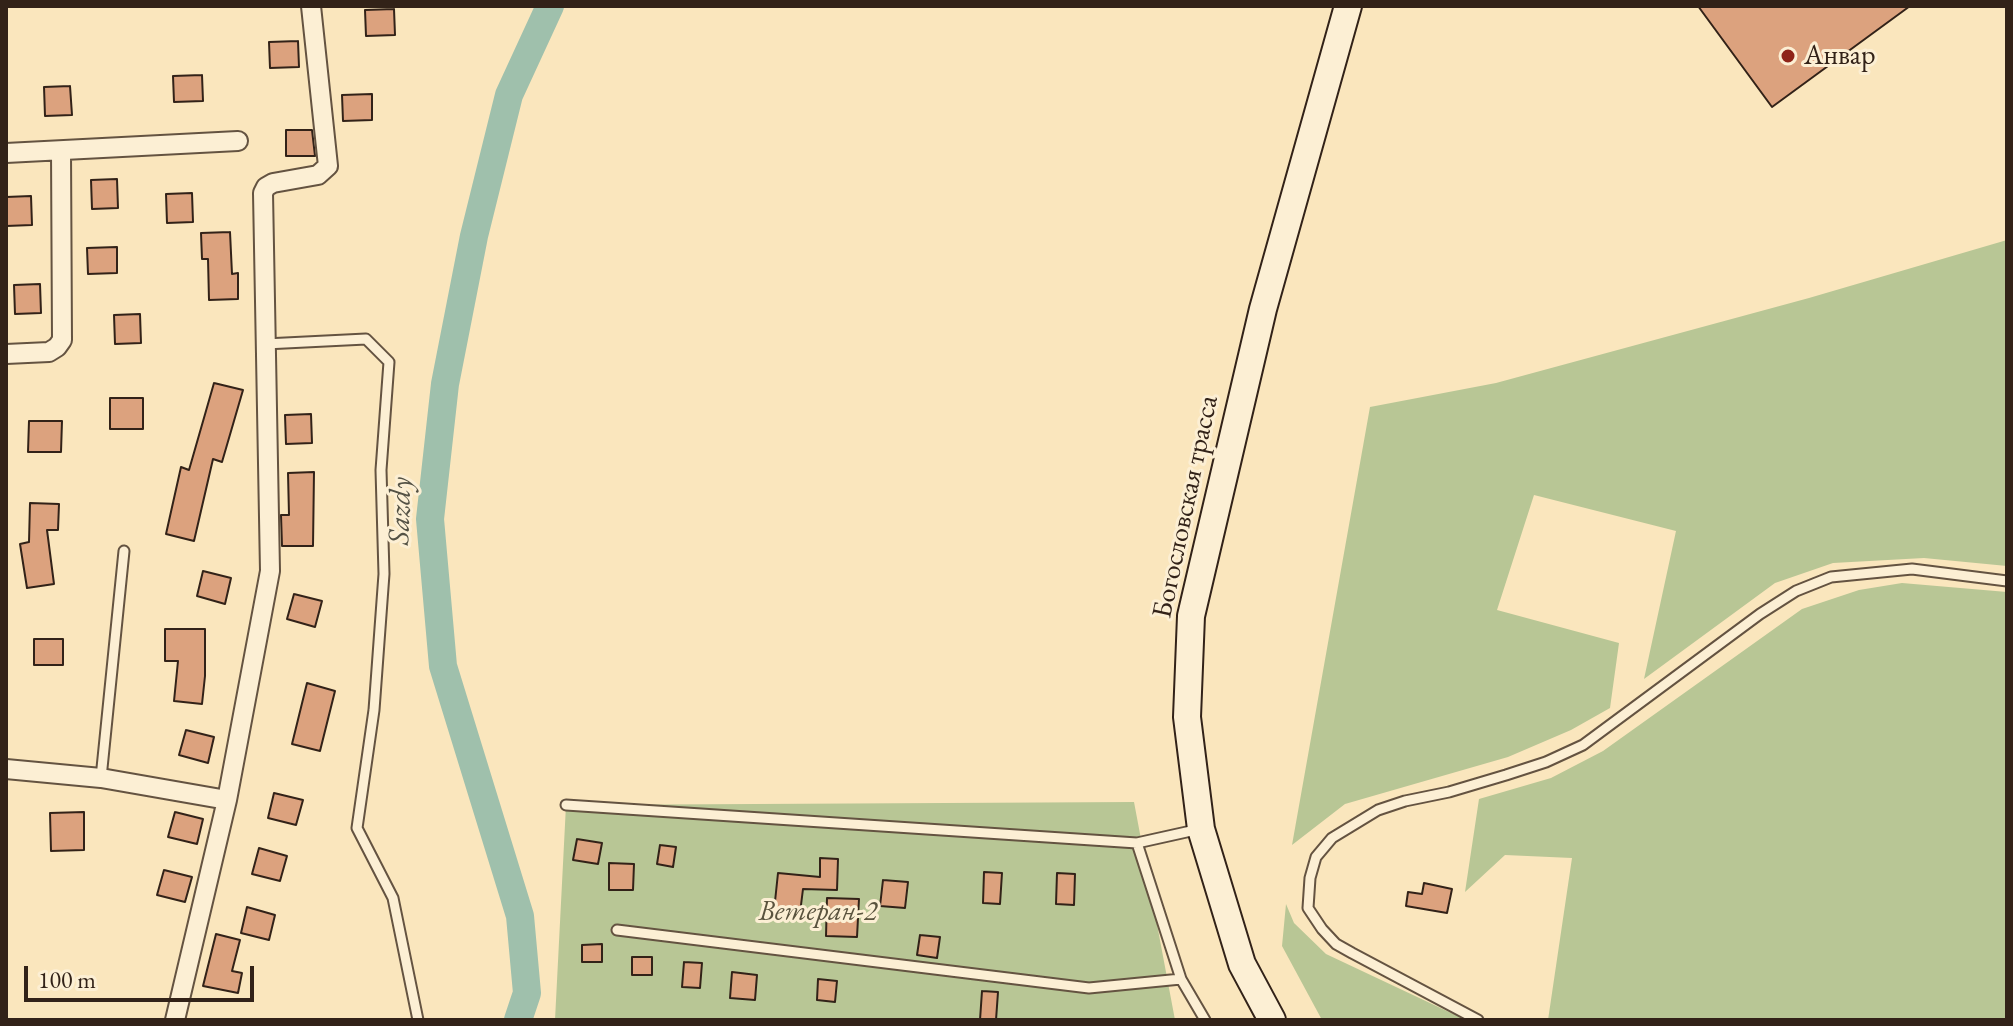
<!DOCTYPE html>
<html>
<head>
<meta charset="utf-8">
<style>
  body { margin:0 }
  #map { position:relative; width:2013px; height:1026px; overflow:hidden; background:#fae6bd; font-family:"EB Garamond",serif }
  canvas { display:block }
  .frame { position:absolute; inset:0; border:8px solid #322218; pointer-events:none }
  .scale { position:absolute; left:24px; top:966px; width:230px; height:36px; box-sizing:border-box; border:4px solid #322218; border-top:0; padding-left:10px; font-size:24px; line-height:28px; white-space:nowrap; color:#322218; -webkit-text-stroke:6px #fcefd4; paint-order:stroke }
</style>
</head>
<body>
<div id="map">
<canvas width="2013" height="1026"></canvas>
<div class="frame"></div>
<div class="scale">100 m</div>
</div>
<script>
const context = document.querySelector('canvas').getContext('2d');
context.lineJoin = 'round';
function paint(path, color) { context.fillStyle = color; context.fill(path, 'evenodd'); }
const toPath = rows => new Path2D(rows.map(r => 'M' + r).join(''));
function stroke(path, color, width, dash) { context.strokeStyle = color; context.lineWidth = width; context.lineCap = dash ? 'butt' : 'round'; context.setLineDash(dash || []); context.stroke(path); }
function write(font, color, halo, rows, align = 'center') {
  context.font = font + ' "EB Garamond",serif'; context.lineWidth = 6; context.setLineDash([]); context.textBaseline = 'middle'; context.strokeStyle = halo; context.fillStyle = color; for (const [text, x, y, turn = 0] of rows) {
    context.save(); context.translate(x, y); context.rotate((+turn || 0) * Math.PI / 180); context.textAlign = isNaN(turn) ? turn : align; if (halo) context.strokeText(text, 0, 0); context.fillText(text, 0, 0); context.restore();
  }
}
const green = toPath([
  [2007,240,2007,566,1924,558,1833,563,1775,583,1644,679,1676,531,1534,495,1497,610,1619,643,1610,708,1571,730,1508,757,1345,804,1292,845,1370,407,1496,383,1809,298],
  [1902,583,2007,592,2007,1020,1548,1020,1572,858,1505,855,1465,892,1479,799,1551,778,1603,751,1802,609,1859,590],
  [1134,802,1175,1020,555,1020,566,805],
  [1286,904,1294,923,1326,954,1466,1020,1322,1020,1282,946]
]);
const river = toPath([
  [518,1020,527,993,520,916,443,666,430,519,445,384,474,236,509,95,550,6]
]);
const building = toPath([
  [1698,6,1910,6,1772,107,1698,6],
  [394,9,395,35,366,36,365,10,394,9],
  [298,41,299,67,270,68,269,42,298,41],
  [202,75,203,101,174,102,173,76,202,75],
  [70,86,72,115,45,116,44,87,70,86],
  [372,94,372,120,343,121,342,95,372,94],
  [286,130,312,130,315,156,286,156,286,130],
  [117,179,118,208,92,209,91,180,117,179],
  [192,193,193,222,167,223,166,194,192,193],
  [31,196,32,225,6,226,6,197,31,196],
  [230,232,232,274,238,273,238,299,209,300,208,259,202,259,201,233,230,232],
  [117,247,117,273,88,274,87,248,117,247],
  [40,284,41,313,15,314,14,285,40,284],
  [140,314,141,343,115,344,114,315,140,314],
  [214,383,243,390,222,462,213,459,194,541,166,534,181,467,189,470,214,383],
  [110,398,143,398,143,429,110,429,110,398],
  [311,414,312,443,286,444,285,415,311,414],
  [29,421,62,421,61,452,28,452,29,421],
  [314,472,313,546,282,546,281,515,289,515,288,473,314,472],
  [30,503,59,504,58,530,47,530,54,584,27,588,20,544,29,542,30,503],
  [203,571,231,578,225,604,197,596,203,571],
  [294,594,322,601,315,627,287,619,294,594],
  [165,629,205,629,205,676,202,704,174,701,178,661,165,661,165,629],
  [34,639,63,639,63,665,34,665,34,639],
  [307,683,335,691,320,751,292,744,307,683],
  [186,730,214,737,208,763,179,755,186,730],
  [274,793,303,800,296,825,268,818,274,793],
  [84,812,84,850,51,851,50,813,84,812],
  [175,812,203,819,197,844,168,837,175,812],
  [577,839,602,843,598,864,573,860,577,839],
  [660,845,676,847,673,867,657,864,660,845],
  [259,848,287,856,280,881,252,874,259,848],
  [820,858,838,859,837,890,803,889,800,913,774,911,778,873,820,877,820,858],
  [609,863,634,864,633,890,609,890,609,863],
  [164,870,192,877,185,902,157,895,164,870],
  [984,872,1002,873,1000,904,983,903,984,872],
  [1057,873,1075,874,1074,905,1056,904,1057,873],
  [883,880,908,882,905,908,880,906,883,880],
  [1424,883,1452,889,1447,913,1406,906,1408,892,1422,894,1424,883],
  [827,898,859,899,857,937,826,936,827,898],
  [247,907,275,915,269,940,241,933,247,907],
  [216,934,240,940,232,971,242,973,238,993,203,986,216,934],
  [920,935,940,937,937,958,917,955,920,935],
  [602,944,602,962,582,962,582,945,602,944],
  [632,957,652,957,652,975,632,975,632,957],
  [684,962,702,963,700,988,682,987,684,962],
  [732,972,757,975,755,1000,730,998,732,972],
  [818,979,837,981,835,1002,817,1000,818,979],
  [982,991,998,992,996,1020,980,1020,982,991]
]);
const service = toPath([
  [265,344,366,339,389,362,381,470,384,574,374,710,357,828,393,898,418,1020],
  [101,778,124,551],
  [566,805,1137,843,1181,979],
  [1137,843,1200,829],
  [617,930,1089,988,1181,979,1205,1020],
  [1478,1020,1352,953,1336,944,1322,929,1308,908,1310,878,1316,857,1332,838,1378,810,1405,801,1449,792,1506,775,1546,762,1583,745,1760,614,1796,591,1831,577,1912,569,2007,581]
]);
const minor = toPath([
  [6,153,238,141],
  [6,354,49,352,57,347,62,340,61,151],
  [6,769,101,778,227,800],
  [175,1020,227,800,270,571,263,193,266,187,273,183,318,175,328,166,311,6]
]);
const secondary = toPath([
  [1272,1020,1242,964,1201,829,1187,717,1191,616,1263,309,1348,6]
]);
const markers = [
  [1788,56,8,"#8f2418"]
];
const poiNames = [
  ["Анвар",1804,56]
];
const streetNames = [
  ["Богословская трасса",1186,507,-78]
];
const parkNames = [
  ["Ветеран-2",818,912]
];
const waterNames = [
  ["Sazdy",401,511,-88]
];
paint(green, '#b8c695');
stroke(river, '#9fc0ac', 28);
paint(building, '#dca27e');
stroke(building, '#322218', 2);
stroke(service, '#645341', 13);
stroke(minor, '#645341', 22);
stroke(secondary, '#322218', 30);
stroke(service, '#fcefd4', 9);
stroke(minor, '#fcefd4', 18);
stroke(secondary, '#fcefd4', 26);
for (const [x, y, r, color] of markers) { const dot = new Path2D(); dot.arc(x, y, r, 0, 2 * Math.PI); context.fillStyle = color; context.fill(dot); stroke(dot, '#fcefd4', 3); }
write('28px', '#322218', '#fcefd4', poiNames, 'left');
write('28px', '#322218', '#fcefd4', streetNames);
write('italic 28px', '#5a533e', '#fcefd4', parkNames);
write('italic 30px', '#535144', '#fcefd4', waterNames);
</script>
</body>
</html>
